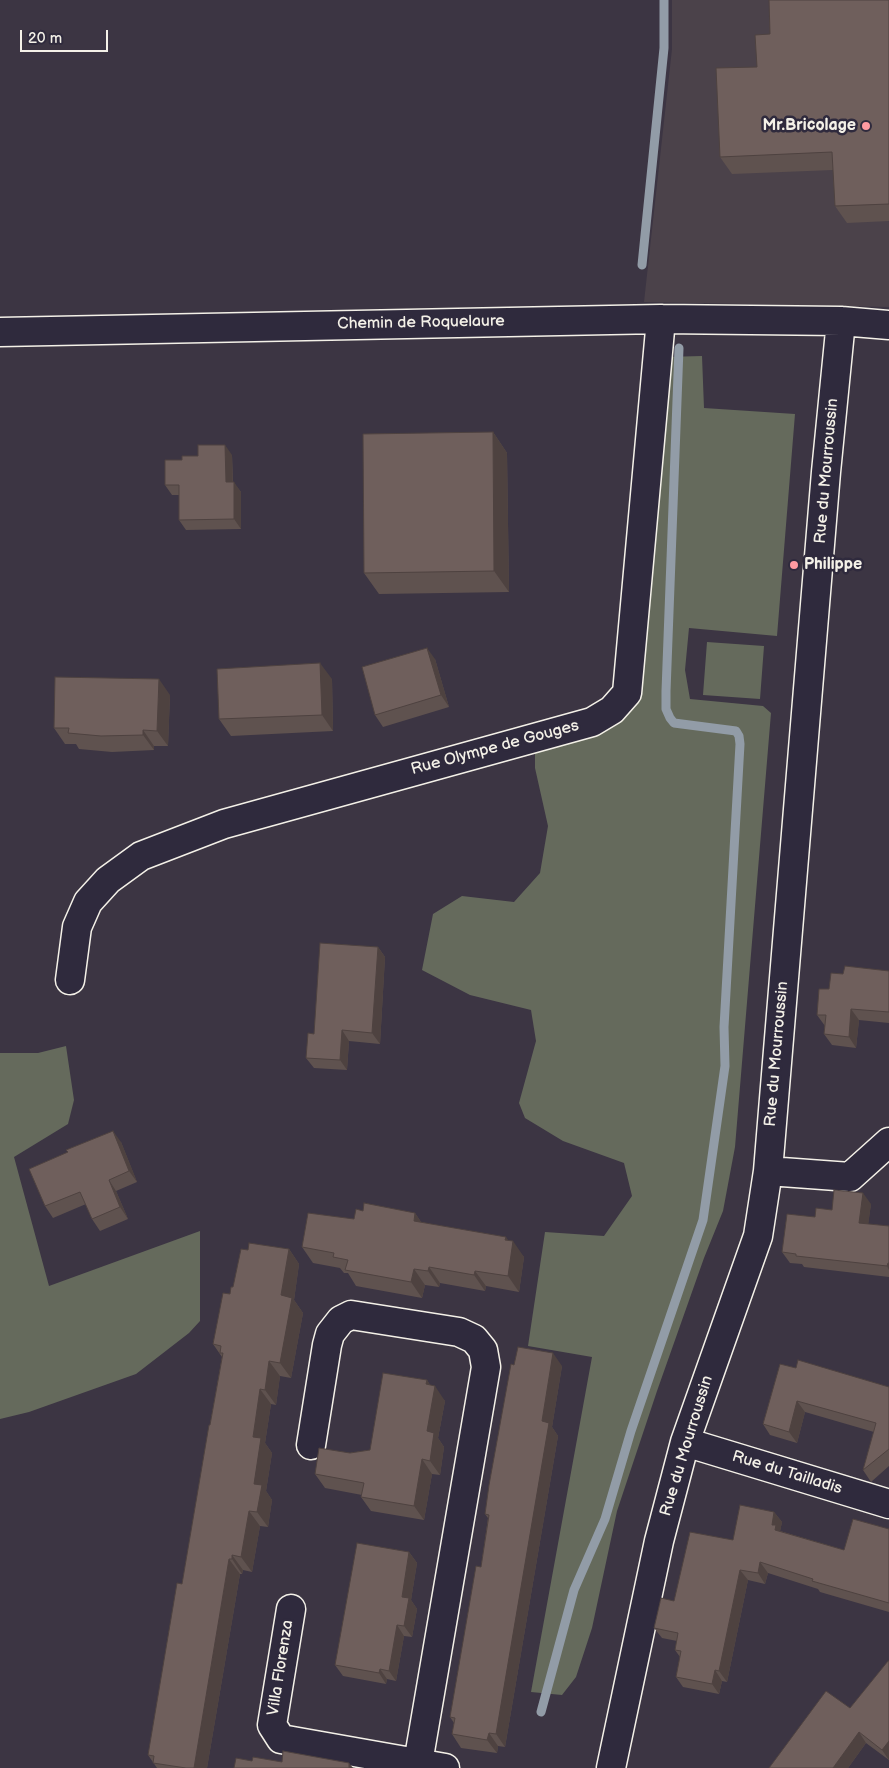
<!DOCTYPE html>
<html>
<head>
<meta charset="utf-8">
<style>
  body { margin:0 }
  #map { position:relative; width:889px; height:1768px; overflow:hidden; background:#3c3543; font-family:"Balsamiq Sans",sans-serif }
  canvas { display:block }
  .scale { position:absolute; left:20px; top:30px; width:88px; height:22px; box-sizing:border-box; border:2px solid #f4f1e8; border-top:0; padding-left:6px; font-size:15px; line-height:18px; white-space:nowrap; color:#f4f1e8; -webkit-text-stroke:4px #2f2a3d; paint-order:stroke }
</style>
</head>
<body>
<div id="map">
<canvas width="889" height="1768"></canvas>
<div class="scale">20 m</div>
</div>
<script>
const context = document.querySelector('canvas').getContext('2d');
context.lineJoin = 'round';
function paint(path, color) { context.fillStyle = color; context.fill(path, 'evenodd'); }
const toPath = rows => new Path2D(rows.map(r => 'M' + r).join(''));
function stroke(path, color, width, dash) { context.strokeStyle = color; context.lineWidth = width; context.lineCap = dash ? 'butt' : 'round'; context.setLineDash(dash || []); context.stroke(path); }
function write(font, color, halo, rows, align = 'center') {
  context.font = font + ' "Balsamiq Sans",sans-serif'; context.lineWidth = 5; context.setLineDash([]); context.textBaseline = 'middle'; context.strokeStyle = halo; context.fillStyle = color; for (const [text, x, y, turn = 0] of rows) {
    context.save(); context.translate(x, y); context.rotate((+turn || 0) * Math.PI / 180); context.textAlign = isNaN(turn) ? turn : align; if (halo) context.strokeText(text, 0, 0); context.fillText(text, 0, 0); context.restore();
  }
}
const built = toPath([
  [672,0,889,0,889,307,644,302,672,49]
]);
const green = toPath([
  [702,356,704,408,795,414,777,636,689,628,685,670,690,699,763,706,771,713,735,1147,723,1211,704,1258,657,1391,617,1511,592,1628,576,1677,562,1695,531,1692,592,1357,528,1346,545,1232,604,1236,632,1196,624,1163,563,1141,525,1118,519,1103,536,1041,531,1010,470,995,422,970,433,914,462,896,514,902,540,873,548,826,535,768,535,746,622,717,665,357],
  [707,642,764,646,760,699,703,695],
  [66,1046,74,1100,68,1124,14,1157,49,1286,200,1231,200,1321,189,1333,136,1374,29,1412,0,1419,0,1053,38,1053]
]);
const stream = toPath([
  [642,265,664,48,664,0],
  [541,1712,574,1590,605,1519,631,1431,703,1220,725,1066,724,1027,740,744,739,736,736,731,674,723,670,718,666,709,666,691,679,348]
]);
const minor = toPath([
  [0,332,661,319,841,321,889,325],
  [70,980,77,927,88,902,108,880,141,856,224,824,592,722,612,710,627,693,661,319],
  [768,1171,850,1177,889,1142],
  [685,1442,889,1504],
  [311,1445,327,1345,330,1334,341,1320,351,1315,459,1332,474,1339,483,1350,486,1367,418,1763],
  [291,1609,272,1725,281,1739,445,1768],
  [611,1768,659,1541,685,1442,758,1236,768,1171,826,472,841,321]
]);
const wall = toPath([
  [889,0,889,221,847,223,835,206,833,170,732,174,720,157,770,34],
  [493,432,507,453,509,592,379,594,364,573],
  [232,455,233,482,241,492,241,529,186,530,179,520,179,495,172,495,165,485,182,460],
  [435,659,449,707,383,727,375,715],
  [332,679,333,731,231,736,219,719],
  [170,695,168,746,154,746,154,750,112,752,79,749,76,744,65,744,54,728],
  [378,947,385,957,380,1044,349,1041,347,1070,314,1068,306,1058,314,1034],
  [889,971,889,1023,859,1020,856,1048,832,1045,824,1034,825,1026,817,1015,829,989,843,974],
  [121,1142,137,1182,116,1191,128,1219,100,1231,92,1219,86,1204,53,1218,45,1206],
  [871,1204,868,1224,889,1226,889,1277,804,1267,802,1264,790,1263,782,1252,815,1217,832,1210],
  [363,1211,415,1213,421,1222,508,1240,524,1257,519,1292,486,1286,485,1291,440,1283,439,1287,425,1285,422,1298,356,1286,348,1273,344,1273,340,1268,313,1263,302,1247,354,1219],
  [289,1249,299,1264,294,1300,303,1313,291,1378,280,1376,276,1405,271,1404,265,1443,272,1453,266,1491,272,1500,268,1527,260,1526,252,1572,243,1570,242,1574,240,1574,207,1768,157,1768,148,1755,182,1584,222,1357,213,1344,230,1294,248,1250],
  [514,1365,562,1366,552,1427,558,1436,505,1747,498,1746,497,1753,461,1748,452,1734,454,1723,450,1717,481,1567,488,1518,485,1514],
  [796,1368,889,1387,889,1466,871,1482,863,1470,874,1432,805,1412,797,1443,770,1435,763,1424],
  [427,1380,430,1385,445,1401,438,1438,444,1447,440,1475,432,1474,424,1520,371,1511,361,1497,362,1495,325,1488,315,1474,350,1453,370,1450],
  [774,1512,782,1522,780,1531,844,1550,889,1529,889,1612,820,1592,818,1589,768,1573,765,1584,748,1580,727,1682,722,1681,719,1694,683,1687,676,1677,680,1657,675,1650,677,1641,662,1638,654,1628,674,1601,733,1540],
  [409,1552,417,1563,411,1600,417,1609,412,1637,404,1636,396,1681,387,1679,386,1684,343,1676,335,1665],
  [889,1661,889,1760,866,1743,848,1768,769,1768,850,1708]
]);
const shadedWall = toPath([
  [493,432,507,453,509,592,494,571],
  [225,445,232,455,233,492,226,482],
  [234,482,241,492,241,529,234,519],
  [427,648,435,659,449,707,441,695],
  [320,663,332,679,333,731,322,715],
  [159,679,170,695,168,746,157,731],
  [143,730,154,746,154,750,143,735],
  [378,947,385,957,380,1044,372,1033],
  [851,1009,859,1020,856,1048,849,1037],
  [342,1030,349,1041,347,1070,340,1060],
  [113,1131,121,1142,137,1182,129,1171],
  [109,1180,116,1191,128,1219,120,1207],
  [863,1193,871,1204,867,1234,859,1223],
  [415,1213,426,1229,414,1221],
  [506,1237,512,1246,513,1241,524,1257,519,1292,508,1276,505,1240],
  [289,1249,299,1264,294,1300,303,1313,291,1378,280,1363,281,1295],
  [888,1263,889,1264,889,1270,887,1266],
  [429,1267,440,1283,439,1287,428,1271],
  [414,1269,425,1285,422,1298,411,1282],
  [475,1271,486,1286,485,1291,474,1275],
  [553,1353,562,1366,552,1427,558,1436,505,1747,496,1734,542,1421],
  [269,1361,280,1376,276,1405,265,1390],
  [427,1380,434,1391,435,1386,445,1401,438,1438,444,1447,440,1475,430,1461,427,1431,426,1384],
  [260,1389,271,1404,265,1443,272,1453,266,1491,272,1500,268,1527,257,1512,254,1484,253,1437],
  [797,1401,805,1412,797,1443,789,1432],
  [422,1459,432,1474,424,1520,414,1506],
  [249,1511,260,1526,252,1572,241,1557],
  [774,1512,782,1522,780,1532,775,1530,772,1525],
  [409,1552,417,1563,411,1600,417,1609,412,1637,404,1626,402,1597],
  [232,1555,243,1570,242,1574,232,1559],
  [229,1559,240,1574,207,1768,194,1768],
  [760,1562,768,1573,765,1584,758,1573],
  [740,1570,748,1580,727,1682,719,1671],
  [397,1625,404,1636,396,1681,389,1671],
  [380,1669,387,1679,386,1684,379,1673],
  [715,1670,722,1681,719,1694,712,1684],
  [859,1732,866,1743,848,1768,833,1768],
  [489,1733,498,1746,497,1753,487,1740],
  [889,1741,889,1760,882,1750],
  [349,1763,353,1768,349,1768]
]);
const building = toPath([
  [769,0,889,0,889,204,835,206,832,152,720,157,716,68,757,67,755,35,770,34,769,0],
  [493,432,494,571,364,573,363,434,493,432],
  [198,445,225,445,226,482,234,482,234,519,179,520,179,485,165,485,165,460,182,460,182,456,198,456,198,445],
  [427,648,441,695,375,715,362,667,427,648],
  [320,663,322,715,219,719,217,669,320,663],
  [55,677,159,679,157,731,143,730,143,735,101,736,68,733,69,728,54,728,55,677],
  [320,943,378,947,372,1033,342,1030,340,1060,306,1058,308,1033,314,1034,320,943],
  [845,966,889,971,889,1012,851,1009,849,1037,824,1034,826,1015,817,1015,819,989,829,989,831,973,843,974,845,966],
  [113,1131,129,1171,109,1180,120,1207,92,1219,80,1192,45,1206,29,1169,68,1152,66,1150,113,1131],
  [834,1190,863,1193,859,1223,889,1226,889,1263,888,1263,887,1266,796,1256,796,1254,782,1252,787,1214,815,1217,816,1208,832,1210,834,1190],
  [364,1203,415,1213,414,1221,506,1237,505,1240,513,1241,508,1276,475,1271,474,1275,429,1267,428,1271,414,1269,411,1282,345,1270,348,1260,333,1257,334,1253,302,1247,308,1213,354,1219,356,1209,363,1211,364,1203],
  [249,1243,289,1249,281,1295,292,1298,280,1363,269,1361,265,1390,260,1389,253,1437,261,1438,254,1484,262,1485,257,1512,249,1511,241,1557,232,1555,232,1559,229,1559,194,1768,186,1768,153,1763,154,1756,148,1755,177,1583,182,1584,209,1425,210,1425,223,1353,220,1353,221,1346,213,1344,223,1293,230,1294,231,1287,233,1287,241,1249,248,1250,249,1243],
  [518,1347,553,1353,542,1421,549,1423,496,1734,489,1733,487,1740,452,1734,455,1718,450,1717,476,1566,481,1567,489,1515,485,1514,489,1485,511,1364,514,1365,518,1347],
  [798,1360,889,1387,889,1449,863,1470,876,1423,797,1401,789,1432,763,1424,780,1364,796,1368,798,1360],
  [383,1373,427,1380,426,1384,435,1386,427,1431,434,1433,430,1461,422,1459,414,1506,361,1497,364,1483,315,1474,319,1448,350,1453,370,1450,383,1373],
  [740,1505,774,1512,772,1525,776,1525,775,1530,844,1550,853,1519,889,1529,889,1603,812,1581,813,1579,760,1562,758,1573,740,1570,719,1671,715,1670,712,1684,676,1677,681,1651,675,1650,678,1633,654,1628,661,1598,674,1601,690,1532,733,1540,740,1505],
  [357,1543,409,1552,402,1597,409,1598,404,1626,397,1625,389,1671,380,1669,379,1673,335,1665,357,1543],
  [888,1661,889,1661,889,1741,882,1750,859,1732,833,1768,769,1768,826,1691,850,1708,888,1661],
  [283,1751,349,1763,349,1768,234,1768,236,1758,252,1761,253,1757,282,1762,283,1751]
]);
const markers = [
  [866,126,5,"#ff9aa2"],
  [794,565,5,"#ff9aa2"]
];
const poiNames = [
  ["Mr.Bricolage",856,126],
  ["Philippe",804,565,"left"]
];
const streetNames = [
  ["Chemin de Roquelaure",421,323,-1],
  ["Rue du Mourroussin",827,471,-85],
  ["Rue Olympe de Gouges",495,748,-15],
  ["Rue du Mourroussin",777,1054,-85],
  ["Rue du Mourroussin",687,1446,-73],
  ["Rue du Tailladis",787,1473,17],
  ["Villa Florenza",281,1668,-81]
];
paint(built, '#4b424a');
paint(green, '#656a5c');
stroke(stream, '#929ca7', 9);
stroke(minor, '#f4f1e8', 31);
stroke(minor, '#2f2a3d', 28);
paint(wall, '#5f524f');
paint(shadedWall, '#4e4240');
paint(building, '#6f5f5c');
stroke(building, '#4e4240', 1);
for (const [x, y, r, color] of markers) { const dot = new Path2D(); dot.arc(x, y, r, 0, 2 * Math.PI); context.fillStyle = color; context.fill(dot); stroke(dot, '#2f2a3d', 2); }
write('bold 16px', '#f4f1e8', '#2f2a3d', poiNames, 'right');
write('16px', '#f4f1e8', '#2f2a3d', streetNames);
</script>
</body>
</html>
